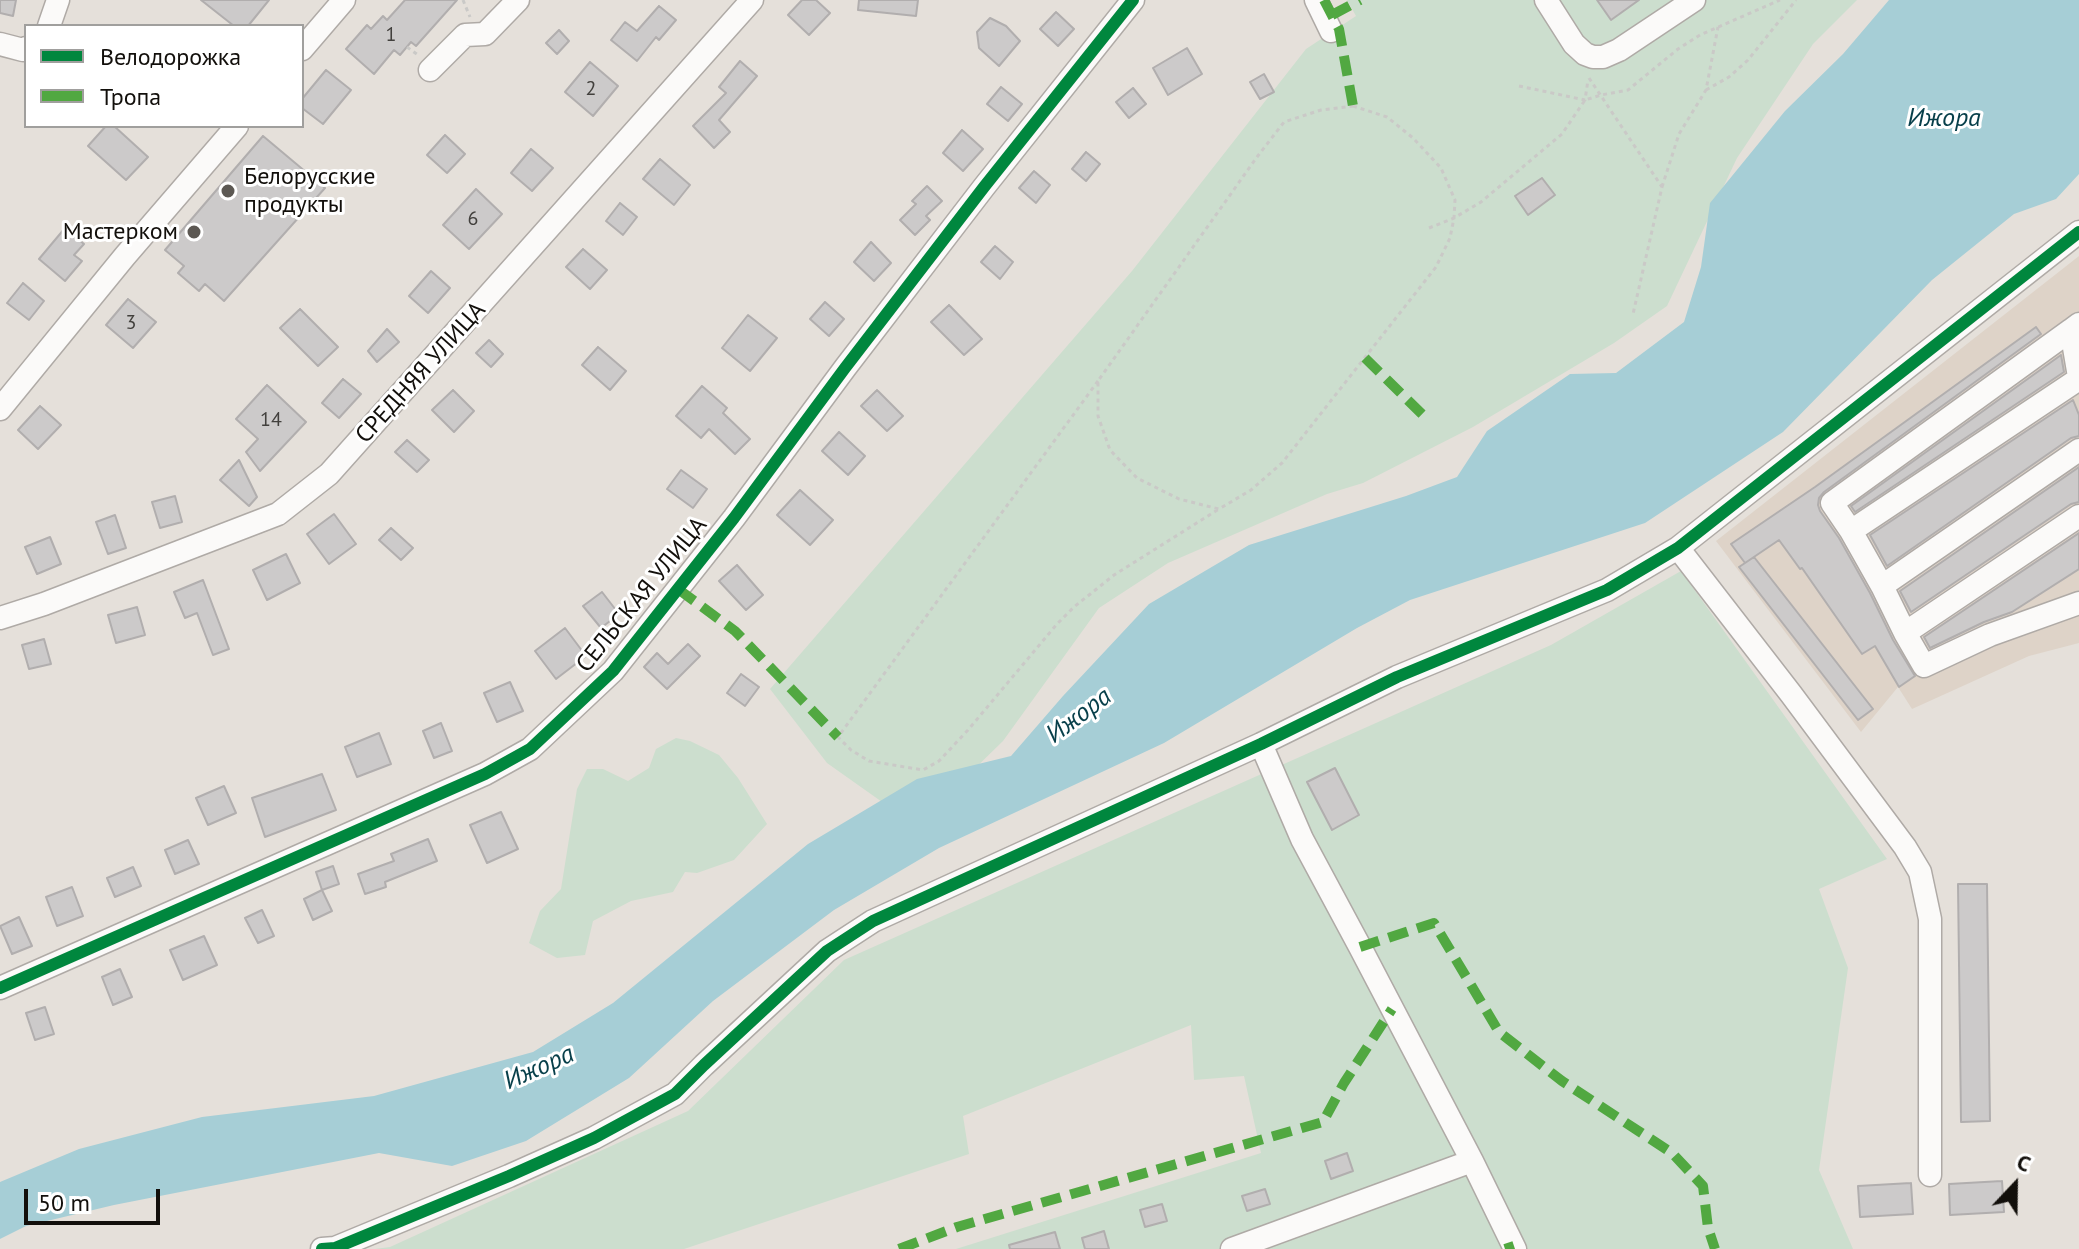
<!DOCTYPE html>
<html>
<head>
<meta charset="utf-8">
<style>
  body { margin:0 }
  #map { position:relative; width:2079px; height:1249px; overflow:hidden; background:#e5e0da; font-family:"PT Sans",sans-serif }
  canvas { display:block }
  .legend { position:absolute; left:24px; top:24px; width:280px; height:104px; box-sizing:border-box; background:#fff; border:2px solid #a09f9d; margin:0; padding:10px 14px; list-style:none; font-size:24px; color:#120f0b }
  .legend li { display:flex; align-items:center; gap:16px; height:40px }
  .legend b { width:40px; border:2px solid #a09f9d }
  .north { position:absolute; left:1975px; top:1145px; width:80px; height:80px; -webkit-text-stroke:6px #fff; paint-order:stroke; rotate:22deg; font-size:22px; font-weight:700; line-height:32px; text-align:center; color:#120f0b }
  .north::after { content:''; display:block; margin:auto; width:28px; height:36px; background:#120f0b; clip-path:polygon(50% 0,100% 100%,50% 72%,0 100%) }
  .scale { position:absolute; left:24px; top:1189px; width:136px; height:36px; box-sizing:border-box; border:4px solid #120f0b; border-top:0; padding-left:10px; font-size:24px; line-height:28px; white-space:nowrap; color:#120f0b; -webkit-text-stroke:6px #fff; paint-order:stroke }
</style>
</head>
<body>
<div id="map">
<canvas width="2079" height="1249"></canvas>
<ul class="legend">
<li><b style="height:10px;background:#00873e"></b>Велодорожка</li>
<li><b style="height:10px;background:#51a841"></b>Тропа</li>
</ul>
<div class="north">С</div>
<div class="scale">50 m</div>
</div>
<script>
const context = document.querySelector('canvas').getContext('2d');
context.lineJoin = 'round';
function paint(path, color) { context.fillStyle = color; context.fill(path, 'evenodd'); }
const toPath = rows => new Path2D(rows.map(r => 'M' + r).join(''));
function stroke(path, color, width, dash) { context.strokeStyle = color; context.lineWidth = width; context.lineCap = dash ? 'butt' : 'round'; context.setLineDash(dash || []); context.stroke(path); }
function write(font, color, halo, rows, align = 'center') {
  context.font = font + ' "PT Sans",sans-serif'; context.lineWidth = 6; context.setLineDash([]); context.textBaseline = 'middle'; context.strokeStyle = halo; context.fillStyle = color; for (const [text, x, y, turn = 0] of rows) {
    context.save(); context.translate(x, y); context.rotate((+turn || 0) * Math.PI / 180); context.textAlign = isNaN(turn) ? turn : align; if (halo) context.strokeText(text, 0, 0); context.fillText(text, 0, 0); context.restore();
  }
}
const built = toPath([
  [2079,256,2079,643,2029,656,1912,709,1898,687,1861,732,1716,541]
]);
const green = toPath([
  [1347,0,1857,0,1813,44,1737,158,1667,306,1614,343,1473,427,1363,483,1327,494,1168,563,1099,608,1003,741,916,826,827,763,770,689,1132,271,1306,49,1356,16],
  [1681,571,1887,859,1819,889,1848,968,1819,1170,1853,1249,956,1249,1261,1153,1244,1076,1194,1080,1191,1025,963,1116,969,1154,684,1249,375,1249,390,1247,688,1111,844,960,1551,645],
  [676,738,690,741,719,755,738,778,767,824,734,860,697,873,685,872,673,892,631,901,593,921,585,955,557,958,529,943,540,911,561,889,577,789,587,769,603,769,628,781,649,768,656,749]
]);
const water = toPath([
  [1889,0,2079,0,2079,174,2056,199,2014,214,1932,280,1783,432,1645,523,1410,600,1357,628,1164,743,939,848,834,910,713,1001,629,1078,526,1141,452,1166,379,1153,114,1205,26,1226,0,1239,0,1182,79,1149,202,1117,374,1096,533,1052,613,1003,808,844,917,779,1011,756,1063,696,1149,604,1249,545,1406,496,1457,477,1487,431,1570,374,1616,373,1684,322,1701,267,1710,203,1785,111,1843,54]
]);
const building = toPath([
  [0,0,16,0,13,16,0,13,0,0],
  [201,0,269,0,248,26,234,26,201,0],
  [405,0,457,0,416,46,411,42,400,55,394,50,374,74,346,49,367,25,371,29,383,16,387,20,405,0],
  [802,0,816,0,830,13,809,35,788,15,802,0],
  [859,0,918,0,916,16,858,10,859,0],
  [1597,0,1639,0,1611,20,1597,0],
  [659,6,676,20,659,40,656,37,637,61,611,40,625,22,637,31,659,6],
  [1056,12,1074,29,1058,46,1040,29,1056,12],
  [990,18,1006,26,1020,41,999,66,979,48,977,32,990,18],
  [559,30,569,41,557,54,546,43,559,30],
  [1187,48,1202,74,1168,95,1153,68,1187,48],
  [740,61,757,76,719,120,730,132,714,148,693,126,726,93,719,87,740,61],
  [590,62,618,86,593,116,565,92,590,62],
  [326,70,351,90,323,124,302,108,302,99,326,70],
  [1264,74,1274,92,1260,99,1250,82,1264,74],
  [1001,87,1022,104,1008,121,987,104,1001,87],
  [1133,88,1146,104,1129,118,1116,102,1133,88],
  [106,126,114,126,148,157,126,180,88,146,106,126],
  [962,130,983,149,963,171,943,153,962,130],
  [445,135,465,154,447,173,427,155,445,135],
  [263,136,325,188,224,301,205,284,199,291,178,273,184,266,165,250,263,136],
  [531,149,553,168,532,191,511,173,531,149],
  [1086,152,1100,164,1086,181,1072,169,1086,152],
  [660,159,690,185,674,205,643,179,660,159],
  [1034,171,1050,185,1036,203,1019,188,1034,171],
  [1542,178,1555,195,1528,215,1515,196,1542,178],
  [927,186,942,201,926,216,930,220,915,235,900,220,916,204,912,201,927,186],
  [476,189,502,214,469,249,443,225,476,189],
  [620,203,637,217,623,235,606,221,620,203],
  [65,228,84,244,74,255,82,261,65,281,39,259,65,228],
  [871,242,891,263,874,281,854,262,871,242],
  [995,246,1013,262,1000,279,981,262,995,246],
  [583,249,607,270,590,289,566,267,583,249],
  [431,271,450,288,428,313,409,296,431,271],
  [23,283,44,301,29,320,7,303,23,283],
  [128,299,156,322,133,348,106,325,128,299],
  [825,302,844,319,829,336,810,319,825,302],
  [949,305,982,339,964,355,931,322,949,305],
  [300,309,338,347,318,366,280,328,300,309],
  [748,315,777,338,750,371,722,348,748,315],
  [2036,327,2041,334,1824,492,1819,498,1818,505,1820,511,1839,538,1870,593,1893,640,1915,676,1899,687,1875,646,1862,654,1802,568,1800,569,1779,540,1745,563,1731,544,1815,487,2036,327],
  [387,329,399,342,377,362,368,351,387,329],
  [489,340,503,354,491,367,476,353,489,340],
  [598,347,626,371,610,390,582,365,598,347],
  [2061,355,2064,372,1855,512,1851,506,2061,355],
  [343,379,361,394,339,418,322,403,343,379],
  [267,385,306,422,260,471,246,452,258,439,236,419,267,385],
  [702,386,727,408,723,413,750,439,735,454,709,429,701,438,676,416,702,386],
  [453,390,474,411,454,432,432,410,453,390],
  [877,390,903,416,887,431,861,406,877,390],
  [2073,400,2079,415,2079,436,2071,438,1887,566,1870,535,2073,400],
  [40,406,61,425,38,449,18,430,40,406],
  [839,432,865,456,848,475,822,451,839,432],
  [407,440,429,460,417,472,395,452,407,440],
  [239,460,257,497,249,506,220,480,239,460],
  [2079,467,2079,502,2071,504,1911,612,1900,591,2079,467],
  [681,470,707,489,693,508,667,489,681,470],
  [800,490,833,520,810,545,777,515,800,490],
  [175,496,182,522,160,528,152,502,175,496],
  [334,514,356,544,329,564,307,534,334,514],
  [115,515,126,548,108,554,96,522,115,515],
  [391,528,413,548,401,560,379,540,391,528],
  [2079,533,2079,569,2012,612,1984,622,1930,648,1924,637,2079,533],
  [50,537,61,564,37,574,25,547,50,537],
  [286,554,300,583,267,600,253,570,286,554],
  [1754,557,1873,709,1858,720,1739,567,1754,557],
  [737,565,763,595,746,610,719,581,737,565],
  [203,580,229,649,213,655,197,613,185,618,174,592,203,580],
  [602,592,619,614,601,628,583,606,602,592],
  [137,607,145,635,116,643,108,615,137,607],
  [565,628,586,656,556,679,535,651,565,628],
  [44,639,51,664,29,669,22,645,44,639],
  [688,644,700,656,667,689,644,667,657,653,668,664,688,644],
  [741,674,759,687,745,706,727,693,741,674],
  [510,682,523,711,497,722,484,693,510,682],
  [441,723,452,751,434,758,423,731,441,723],
  [379,733,391,764,357,777,345,747,379,733],
  [1335,768,1359,815,1332,830,1307,782,1335,768],
  [322,774,336,810,265,837,252,798,322,774],
  [224,786,236,813,208,825,196,798,224,786],
  [501,812,518,849,487,863,470,825,501,812],
  [428,839,437,861,385,882,386,887,365,894,358,874,394,861,391,854,428,839],
  [188,840,199,864,175,874,165,850,188,840],
  [333,866,339,884,322,890,316,872,333,866],
  [133,867,141,886,115,897,107,878,133,867],
  [1958,884,1987,884,1990,1121,1961,1122,1958,884],
  [72,887,83,916,57,926,46,897,72,887],
  [322,890,332,911,313,920,304,899,322,890],
  [262,910,274,936,258,943,245,918,262,910],
  [19,917,32,946,12,954,0,926,19,917],
  [204,936,217,965,183,980,170,950,204,936],
  [120,969,132,997,113,1005,102,977,120,969],
  [45,1007,54,1034,35,1040,26,1013,45,1007],
  [1347,1153,1353,1171,1331,1179,1325,1161,1347,1153],
  [2002,1181,2004,1212,1950,1215,1949,1184,2002,1181],
  [1911,1183,1913,1214,1860,1217,1858,1186,1911,1183],
  [1265,1189,1270,1204,1247,1211,1242,1196,1265,1189],
  [1162,1204,1167,1221,1145,1227,1140,1210,1162,1204],
  [1104,1231,1109,1249,1085,1249,1082,1238,1104,1231],
  [1055,1232,1060,1249,1010,1249,1009,1245,1055,1232]
]);
const path = toPath([
  [463,0,470,17],
  [407,47,418,55],
  [1589,78,1662,187,1633,314],
  [1519,86,1585,100,1588,80],
  [1706,90,1729,77,1748,60,1796,0],
  [1353,106,1387,117,1413,138,1441,168,1455,200,1454,218,1450,238,1436,267,1282,463,1251,490,1219,509,1179,499,1137,478,1110,450,1098,416,1098,381,1257,157,1284,122,1321,110,1353,106],
  [1662,187,1679,134,1706,90,1718,27],
  [1429,228,1454,218,1481,202,1562,134,1585,100,1601,95,1628,90,1678,49,1700,35,1780,0],
  [1098,381,838,737,851,750,869,761,923,770,939,761,968,730,1057,624,1074,607,1114,575,1219,509]
]);
const minor = toPath([
  [1316,0,1331,31],
  [1546,0,1574,44,1585,54,1593,57,1603,57,1619,50,1694,0],
  [49,26,58,0],
  [0,44,23,50,26,48],
  [302,49,344,0],
  [430,70,465,35,485,34,518,0],
  [2079,324,2071,330,2079,377],
  [2079,379,1851,531,1882,586,2079,450],
  [0,409,125,256,237,126],
  [2079,516,1905,633,1924,666,1990,635,2079,603],
  [1851,531,1832,503,2071,330],
  [1678,548,1791,694,1905,847,1920,872,1930,919,1930,1175],
  [1882,586,1905,633],
  [0,618,44,604,278,514,329,474,752,0],
  [1261,744,1302,839,1360,947,1472,1161,1515,1249],
  [0,988,485,774,530,749,613,671,734,518,845,368,984,187,1133,0],
  [322,1249,335,1248,509,1176,594,1138,675,1094,704,1065,827,951,873,921,1261,744,1397,677,1607,590,1678,548,2079,232],
  [1232,1249,1472,1161]
]);
const quiet = toPath([
  [1324,0,1339,29,1353,106],
  [1332,15,1360,0],
  [1365,358,1425,417],
  [678,589,735,631,838,737],
  [1360,947,1434,923,1499,1032,1562,1081,1672,1153,1703,1186,1708,1228,1715,1249],
  [899,1249,957,1227,1323,1122,1344,1083,1392,1009],
  [1505,1249,1514,1246]
]);
const cycleway = toPath([
  [0,988,485,774,530,749,613,671,734,518,845,368,984,187,1133,0],
  [322,1249,335,1248,509,1176,594,1138,675,1094,704,1065,827,951,873,921,1261,744,1397,677,1607,590,1678,548,2079,232]
]);
const markers = [
  [228,191,8,"#5c5853"],
  [194,232,8,"#5c5853"]
];
const numberNames = [
  ["1",391,35],
  ["2",591,89],
  ["6",473,219],
  ["3",131,323],
  ["14",271,420]
];
const poiNames = [
  ["Белорусские",244,177],
  ["продукты",244,205],
  ["Мастерком",178,232,"right"]
];
const streetNames = [
  ["СРЕДНЯЯ УЛИЦА",421,373,-48],
  ["СЕЛЬСКАЯ УЛИЦА",642,595,-51]
];
const waterNames = [
  ["Ижора",1944,119],
  ["Ижора",1079,716,-37],
  ["Ижора",539,1068,-24]
];
paint(built, '#ded3c8');
paint(green, '#ccdece');
paint(water, '#a6ced6');
paint(building, '#cccaca');
stroke(building, '#b1aeae', 2);
stroke(minor, '#afaaa6', 25);
stroke(path, '#cac9c7', 3, [4, 4]);
stroke(minor, '#fbfaf9', 22);
stroke(quiet, '#51a841', 10, [20, 10]);
stroke(cycleway, '#00873e', 12);
for (const [x, y, r, color] of markers) { const dot = new Path2D(); dot.arc(x, y, r, 0, 2 * Math.PI); context.fillStyle = color; context.fill(dot); stroke(dot, '#fff', 3); }
write('20px', '#42403d', null, numberNames);
write('24px', '#120f0b', '#fff', poiNames, 'left');
write('24px', '#120f0b', '#fff', streetNames);
write('italic 26px', '#073f4a', '#fff', waterNames);
</script>
</body>
</html>
